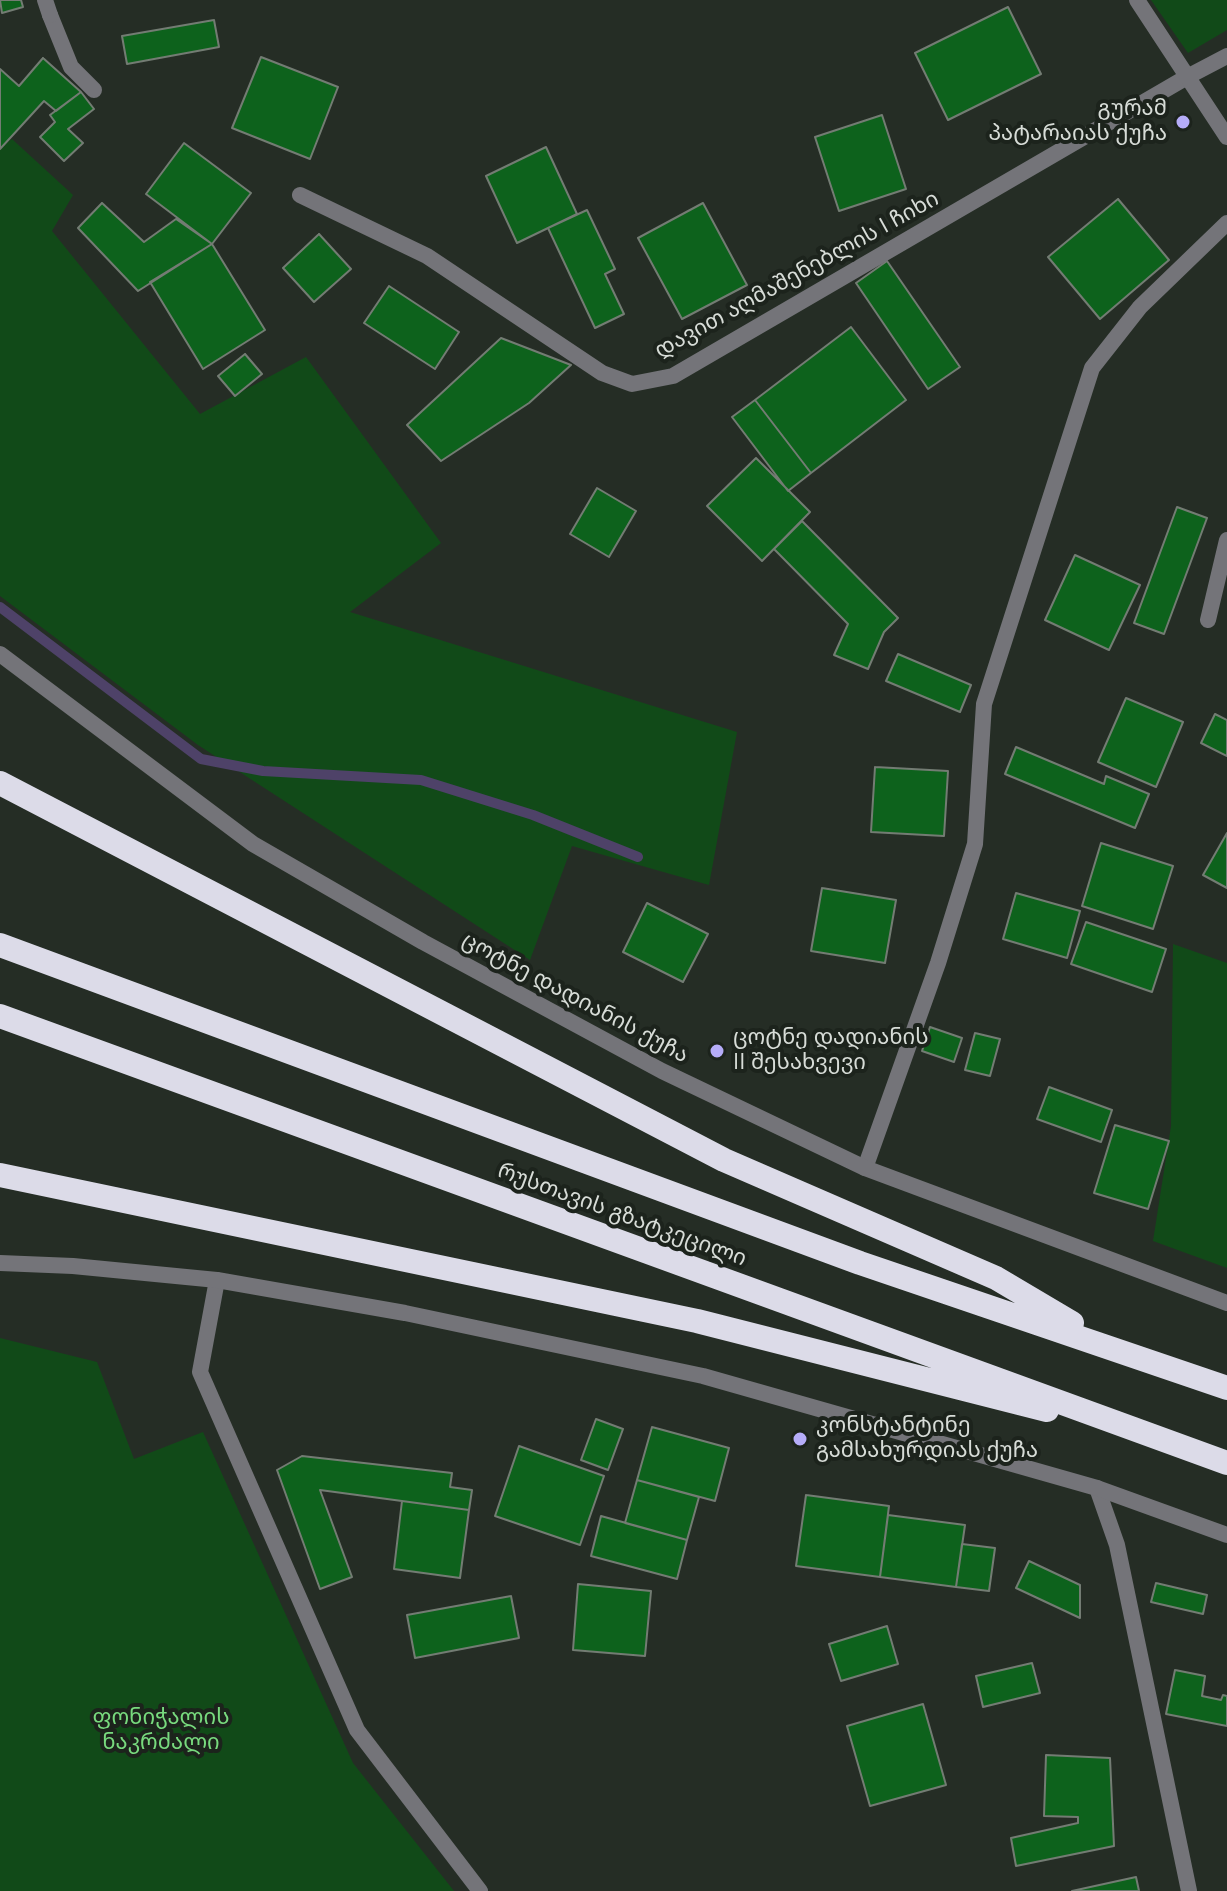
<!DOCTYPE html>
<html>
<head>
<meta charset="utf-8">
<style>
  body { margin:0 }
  canvas { display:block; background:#252d25 }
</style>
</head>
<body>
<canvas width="1227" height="1891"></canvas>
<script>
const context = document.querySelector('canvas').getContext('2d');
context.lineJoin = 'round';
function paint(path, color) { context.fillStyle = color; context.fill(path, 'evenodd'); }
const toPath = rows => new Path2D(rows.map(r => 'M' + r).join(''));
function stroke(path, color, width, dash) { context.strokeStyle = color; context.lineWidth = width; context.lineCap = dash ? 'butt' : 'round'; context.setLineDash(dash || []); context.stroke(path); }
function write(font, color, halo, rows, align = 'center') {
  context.font = font + ' "Open Sans","Noto Sans Georgian",sans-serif'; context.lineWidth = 8; context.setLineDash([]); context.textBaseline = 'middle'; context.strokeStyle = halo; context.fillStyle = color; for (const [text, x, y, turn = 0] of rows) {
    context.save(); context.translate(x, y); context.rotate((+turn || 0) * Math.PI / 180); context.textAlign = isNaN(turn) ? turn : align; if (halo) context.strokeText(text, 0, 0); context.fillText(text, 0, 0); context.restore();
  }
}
const green = toPath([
  [1151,0,1227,0,1227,30,1188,53],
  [12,139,73,195,52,231,200,414,306,357,441,543,350,612,737,732,709,885,572,846,530,960,198,745,0,596,0,148],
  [1173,944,1227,963,1227,1268,1153,1241,1171,1126],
  [0,1338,97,1362,134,1459,203,1432,353,1763,454,1891,0,1891]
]);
const stream = toPath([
  [0,607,201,759,263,771,421,780,533,815,638,857]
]);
const building = toPath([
  [0,0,21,0,23,7,2,13,0,0],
  [1008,7,1041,74,948,120,915,53,1008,7],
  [214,20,219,47,127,64,122,36,214,20],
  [261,57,338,87,310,159,232,128,261,57],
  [43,58,81,92,56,111,44,101,0,149,0,69,19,86,43,58],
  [81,92,94,109,68,129,83,143,64,161,40,137,55,122,50,115,81,92],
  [882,115,906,189,839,211,815,137,882,115],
  [184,143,251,193,212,244,146,194,184,143],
  [546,147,577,214,517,243,486,176,546,147],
  [1118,199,1169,260,1100,319,1048,257,1118,199],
  [102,203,144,242,176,219,212,244,138,291,78,228,102,203],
  [703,203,747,285,682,319,638,238,703,203],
  [587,210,615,269,605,274,624,314,595,328,548,228,587,210],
  [319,234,351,269,314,302,283,268,319,234],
  [212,244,265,330,203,369,150,282,212,244],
  [887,261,960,367,928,389,856,283,887,261],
  [389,286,459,332,435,369,364,323,389,286],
  [851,327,906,400,811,473,755,400,851,327],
  [501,338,571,365,529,403,441,461,407,425,501,338],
  [245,354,262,374,235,396,218,376,245,354],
  [755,400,811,473,788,491,732,417,755,400],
  [756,458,810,512,762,561,707,506,756,458],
  [597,488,636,511,609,557,570,534,597,488],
  [1177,507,1207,518,1164,634,1134,623,1177,507],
  [802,521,898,618,884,632,868,669,834,655,848,624,774,549,802,521],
  [1075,555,1140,585,1109,650,1045,620,1075,555],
  [898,654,971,685,960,712,886,681,898,654],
  [1126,698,1183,722,1156,787,1098,762,1126,698],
  [1215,714,1227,720,1227,756,1201,743,1215,714],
  [1016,747,1104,784,1106,776,1149,794,1135,828,1005,774,1016,747],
  [875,767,948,771,944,836,871,832,875,767],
  [1227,833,1227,888,1203,875,1227,833],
  [1101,843,1173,866,1153,929,1082,906,1101,843],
  [822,888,896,900,885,963,811,951,822,888],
  [1016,893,1080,911,1067,958,1003,939,1016,893],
  [647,903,708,934,683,982,623,952,647,903],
  [1086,922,1166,949,1152,992,1071,964,1086,922],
  [930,1027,962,1038,954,1062,922,1051,930,1027],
  [975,1033,1000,1039,990,1076,965,1070,975,1033],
  [1049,1087,1112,1110,1101,1142,1037,1119,1049,1087],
  [1115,1125,1169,1141,1148,1209,1094,1193,1115,1125],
  [596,1419,623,1429,608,1470,581,1460,596,1419],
  [652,1427,729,1448,715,1501,637,1480,652,1427],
  [519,1446,604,1476,580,1545,495,1516,519,1446],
  [302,1456,452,1473,450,1487,472,1490,469,1510,320,1490,352,1577,320,1589,277,1470,302,1456],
  [637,1480,699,1497,687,1540,625,1523,637,1480],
  [806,1495,889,1506,880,1577,796,1566,806,1495],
  [402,1501,469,1510,460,1578,394,1569,402,1501],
  [888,1515,965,1525,956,1587,880,1577,888,1515],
  [601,1516,687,1540,677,1579,591,1556,601,1516],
  [962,1544,995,1548,989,1591,956,1587,962,1544],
  [1029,1561,1080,1585,1080,1618,1016,1588,1029,1561],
  [1156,1583,1207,1595,1203,1614,1151,1602,1156,1583],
  [578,1584,651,1591,645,1656,573,1650,578,1584],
  [511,1596,519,1638,415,1658,407,1615,511,1596],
  [887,1626,898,1664,841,1681,829,1644,887,1626],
  [1032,1663,1040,1693,983,1707,976,1676,1032,1663],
  [1175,1670,1205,1676,1202,1696,1221,1700,1223,1695,1227,1696,1227,1726,1166,1714,1175,1670],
  [923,1704,946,1785,870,1806,847,1726,923,1704],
  [1046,1755,1110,1758,1114,1846,1016,1866,1011,1838,1078,1823,1078,1817,1044,1816,1046,1755],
  [1136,1877,1139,1891,1072,1891,1136,1877]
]);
const service = toPath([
  [50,15,71,67,94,90],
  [1208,620,1227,540],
  [217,1280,200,1372,357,1730,480,1891]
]);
const minor = toPath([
  [45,0,50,15],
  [300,195,427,256,602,373,632,384,673,376,1187,77],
  [865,1168,938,963,975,844,984,704,1092,368,1140,307,1227,223],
  [1097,1488,1117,1545,1189,1891]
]);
const tertiary = toPath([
  [1137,0,1227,137],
  [1187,77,1227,56],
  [0,654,253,844,423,942,662,1071,865,1168,1227,1303],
  [0,1263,73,1266,217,1280,405,1313,703,1376,1097,1488,1227,1535]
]);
const motorway = toPath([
  [0,783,724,1160,996,1278,1072,1323],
  [0,945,860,1263,1227,1388],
  [0,1016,1227,1463],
  [0,1175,697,1321,1047,1410]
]);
const markers = [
  [1183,122,8,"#b5acf8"],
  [717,1051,8,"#b5acf8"],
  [800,1439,8,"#b5acf8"]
];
const poiNames = [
  ["გურამ",1167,109,"right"],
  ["პატარაიას ქუჩა",1167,134,"right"],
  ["ცოტნე დადიანის",733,1038],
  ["II შესახვევი",733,1063],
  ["კონსტანტინე",816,1426],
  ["გამსახურდიას ქუჩა",816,1451]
];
const streetNames = [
  ["დავით აღმაშენებლის I ჩიხი",797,275,-29],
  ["ცოტნე დადიანის ქუჩა",575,998,28],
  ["რუსთავის გზატკეცილი",622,1215,20]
];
const parkNames = [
  ["ფონიჭალის",161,1718],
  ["ნაკრძალი",161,1743]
];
paint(green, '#114a18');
stroke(stream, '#4e4268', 10);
paint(building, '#0d621c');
stroke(building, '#737c73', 2);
stroke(service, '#747479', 16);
stroke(minor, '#747479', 16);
stroke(tertiary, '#747479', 16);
stroke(motorway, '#dcdbe8', 24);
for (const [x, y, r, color] of markers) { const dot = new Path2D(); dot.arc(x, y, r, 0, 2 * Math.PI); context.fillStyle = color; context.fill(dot); stroke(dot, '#1c231c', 3); }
write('22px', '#d7dcd7', '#1c231c', poiNames, 'left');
write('22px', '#d7dcd7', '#1c231c', streetNames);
write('22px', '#78da7e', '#1c231c', parkNames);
</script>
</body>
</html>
